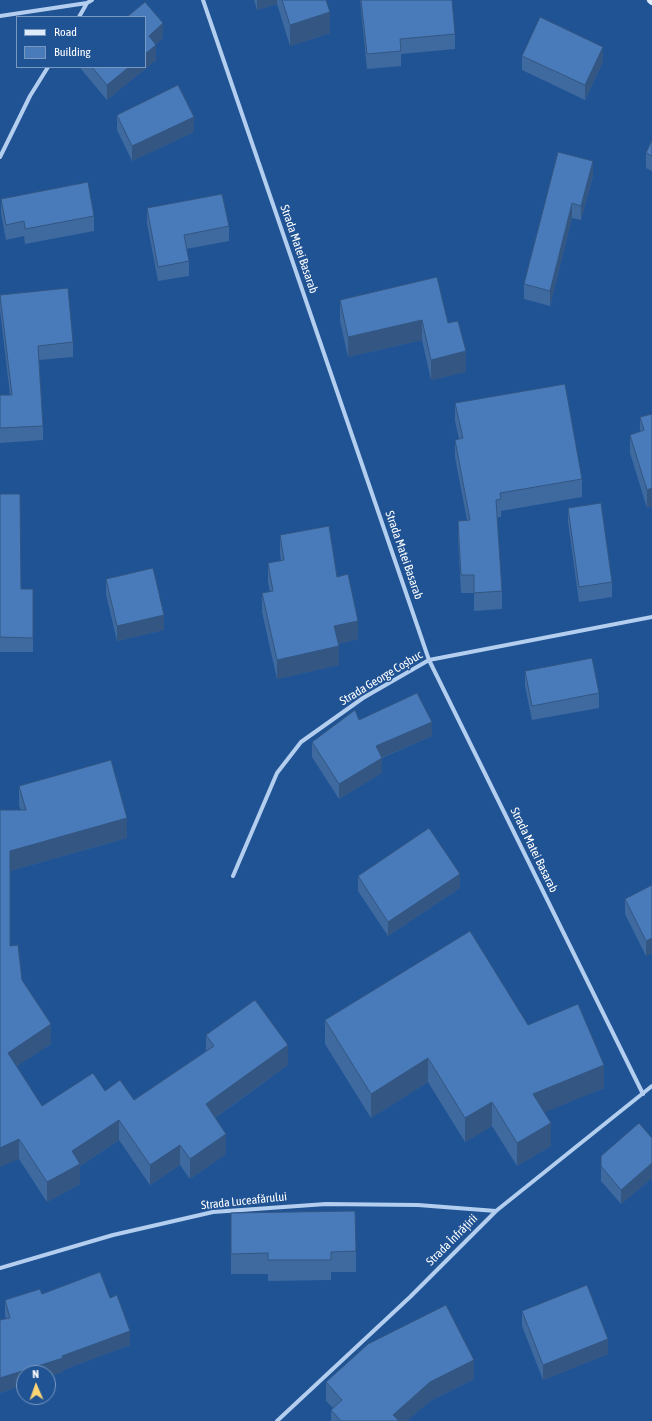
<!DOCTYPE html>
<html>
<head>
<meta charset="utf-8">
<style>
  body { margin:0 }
  #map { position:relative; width:652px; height:1421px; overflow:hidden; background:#205394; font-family:"Asap Condensed",sans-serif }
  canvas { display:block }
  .legend { position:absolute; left:16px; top:16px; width:130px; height:52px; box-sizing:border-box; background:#205394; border:1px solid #7998bf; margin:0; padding:5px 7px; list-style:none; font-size:12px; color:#fff }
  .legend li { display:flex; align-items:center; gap:8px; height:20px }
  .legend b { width:20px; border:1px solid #7998bf }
  .north { position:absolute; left:16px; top:1365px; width:40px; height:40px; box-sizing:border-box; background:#205394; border:1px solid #7998bf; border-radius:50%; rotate:358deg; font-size:11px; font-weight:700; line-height:16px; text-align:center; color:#fff }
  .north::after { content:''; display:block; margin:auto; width:14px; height:18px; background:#fbd474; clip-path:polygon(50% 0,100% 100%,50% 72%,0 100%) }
</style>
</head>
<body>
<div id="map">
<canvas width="652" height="1421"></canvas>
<ul class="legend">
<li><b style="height:5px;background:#dfebfa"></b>Road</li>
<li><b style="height:11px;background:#497bba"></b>Building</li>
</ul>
<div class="north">N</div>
</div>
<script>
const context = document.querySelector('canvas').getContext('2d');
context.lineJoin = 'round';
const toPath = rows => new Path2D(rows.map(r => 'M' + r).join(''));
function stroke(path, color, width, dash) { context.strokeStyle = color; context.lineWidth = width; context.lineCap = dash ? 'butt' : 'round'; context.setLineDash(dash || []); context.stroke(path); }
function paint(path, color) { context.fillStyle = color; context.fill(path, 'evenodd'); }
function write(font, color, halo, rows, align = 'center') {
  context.font = font + ' "Asap Condensed",sans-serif'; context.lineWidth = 3; context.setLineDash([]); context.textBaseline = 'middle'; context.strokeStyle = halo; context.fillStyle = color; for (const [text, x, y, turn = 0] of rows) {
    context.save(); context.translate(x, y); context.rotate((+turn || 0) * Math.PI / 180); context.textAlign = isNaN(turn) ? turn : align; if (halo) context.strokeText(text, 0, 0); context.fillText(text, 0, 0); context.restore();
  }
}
const street = toPath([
  [203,0,429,660,643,1094],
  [0,16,87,3],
  [79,17,87,3,92,0],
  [0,157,30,96,48,67],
  [233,876,277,773,301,742,363,698,429,660,652,617],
  [0,1268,113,1235,213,1212,326,1204,418,1205,496,1211],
  [277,1421,410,1297,496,1211,652,1086]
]);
const secondary = toPath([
  [651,0,652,1]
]);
const wall = toPath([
  [254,0,326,0,330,33,290,46,277,4,257,10],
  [360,0,452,0,455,34,455,49,401,54,401,66,367,69],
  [145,17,163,38,156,44,156,60,107,100,81,69,81,67,145,67],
  [522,56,603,62,585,100,522,70],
  [117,115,194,132,132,161,117,130],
  [652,140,652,171,646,168,646,153],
  [558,152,593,176,581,220,572,218,550,306,524,299,524,284],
  [1,199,94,216,94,231,25,244,24,236,6,240,1,213],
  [147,208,229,226,229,241,186,249,189,261,189,276,158,281,147,223],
  [0,295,73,342,73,357,39,360,43,426,43,440,0,443,0,395,10,395,0,310],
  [340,300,448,323,466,372,431,380,422,340,348,357,340,321],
  [455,403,582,479,582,497,501,511,501,517,497,517,502,591,502,609,474,611,474,593,461,593,458,538,458,521,467,520,455,457,455,440,459,439,455,421],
  [652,414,652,506,647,508,630,453,630,435,640,432,640,417],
  [0,494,21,589,33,589,33,652,0,652],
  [568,508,612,582,612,597,579,602,568,522],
  [280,535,337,577,358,639,338,644,339,665,277,679,262,612,262,593,270,592,268,582,268,563,281,561,280,553],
  [106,579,164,630,117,641,106,594],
  [525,671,599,693,599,708,532,720,525,686],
  [359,720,432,736,382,758,382,773,339,799,312,757,312,742],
  [19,786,127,838,10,871,10,946,22,980,51,1044,17,1066,42,1106,105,1091,134,1100,206,1051,206,1035,288,1065,215,1118,226,1154,190,1179,180,1165,150,1185,119,1140,80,1166,80,1184,47,1202,19,1159,0,810,21,810,19,806],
  [358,876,460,888,388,936,358,891],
  [652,885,652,953,646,956,625,914,625,899],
  [325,1020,528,1025,604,1088,544,1112,551,1146,517,1166,492,1126,465,1142,428,1082,371,1118,325,1044],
  [652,1138,652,1178,621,1204,601,1181,601,1156],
  [231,1213,356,1251,356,1272,331,1272,331,1280,268,1281,268,1274,231,1274],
  [42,1294,110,1298,130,1345,63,1370,63,1372,48,1377,48,1373,24,1385,0,1393,0,1320,6,1319,5,1315,5,1300],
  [522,1311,608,1354,543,1380,522,1326],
  [474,1379,430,1401,407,1421,331,1421,331,1410,333,1408,326,1401,326,1382]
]);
const shadedWall = toPath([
  [257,0,277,0,277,4,257,10],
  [330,12,330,33,290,46,290,25],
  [163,23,163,38,149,50,149,36],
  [156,45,156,60,107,100,107,85,129,67,145,67,145,54],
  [603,47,603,62,585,100,585,85],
  [194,117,194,132,132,161,132,146],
  [593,161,593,176,581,220,581,206],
  [572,203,572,218,550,306,550,291],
  [422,320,422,340,348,357,348,337],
  [466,351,466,372,431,380,431,360],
  [652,488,652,506,647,508,647,490],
  [164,615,164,630,117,641,117,626],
  [358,621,358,639,334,645,334,626],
  [339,646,339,665,277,679,277,660],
  [432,722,432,736,376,760,376,746],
  [382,758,382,773,339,799,339,784],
  [127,818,127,838,10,871,10,851],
  [460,874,460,888,388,936,388,922],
  [652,938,652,953,646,956,646,941],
  [51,1024,51,1044,8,1072,8,1053],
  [288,1045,288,1065,206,1124,206,1104],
  [428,1058,428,1082,371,1118,371,1094],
  [604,1065,604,1088,533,1117,533,1094],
  [492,1102,492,1126,465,1142,465,1118],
  [119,1120,119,1140,80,1166,80,1184,47,1202,47,1182,72,1151],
  [551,1123,551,1146,517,1166,517,1143],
  [226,1134,226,1154,190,1179,190,1159],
  [19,1139,19,1159,0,1167,0,1148],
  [180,1145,180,1165,150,1185,150,1165],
  [652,1163,652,1178,621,1204,621,1190],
  [130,1331,130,1345,63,1370,63,1372,48,1377,48,1373,24,1373,24,1385,0,1393,0,1378],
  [608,1339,608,1354,543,1380,543,1365],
  [474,1360,474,1379,430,1401,407,1421,393,1421,393,1415,430,1382]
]);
const building = toPath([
  [282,0,326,0,330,12,290,25,282,0],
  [361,0,452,0,455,34,400,39,401,51,367,54,361,0],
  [145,2,163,23,149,36,156,45,145,54,145,17,127,17,145,2],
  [540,17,603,47,585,85,522,56,540,17],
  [92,67,129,67,107,85,92,67],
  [178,85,194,117,132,146,117,115,178,85],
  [652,140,652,156,646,153,652,140],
  [558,152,593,161,581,206,572,203,550,291,524,284,558,152],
  [88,182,94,216,25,229,24,221,6,225,1,199,88,182],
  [222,194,229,226,184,235,189,261,158,267,147,208,222,194],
  [437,277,448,323,458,321,466,351,431,360,422,320,348,337,340,300,437,277],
  [68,288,73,342,38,346,43,426,0,428,0,395,12,395,0,295,68,288],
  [565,384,582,479,500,493,501,499,496,500,502,591,474,593,474,575,461,575,458,521,470,520,455,440,463,438,455,403,565,384],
  [652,414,652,488,647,490,630,435,644,430,640,417,652,414],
  [0,494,20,494,21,589,33,589,33,638,0,637,0,494],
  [601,503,612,582,579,587,568,508,601,503],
  [329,526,337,577,348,574,358,621,334,626,339,646,277,660,262,593,273,591,268,563,284,560,280,535,329,526],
  [153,568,164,615,117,626,106,579,153,568],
  [592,658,599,693,532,706,525,671,592,658],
  [417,693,432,722,376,746,382,758,339,784,312,742,355,710,359,720,417,693],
  [111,760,127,818,10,851,10,946,18,945,22,980,51,1024,8,1053,42,1106,93,1073,105,1091,120,1080,134,1100,214,1046,206,1035,255,1000,288,1045,206,1104,226,1134,190,1159,180,1145,150,1165,119,1120,72,1151,80,1164,47,1182,19,1139,0,1148,0,810,26,810,19,786,111,760],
  [429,828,460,874,388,922,358,876,429,828],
  [652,885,652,938,646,941,625,899,652,885],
  [470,931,528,1025,578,1004,604,1065,533,1094,551,1123,517,1143,492,1102,465,1118,428,1058,371,1094,325,1020,470,931],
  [639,1123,652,1138,652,1163,621,1190,601,1166,601,1156,639,1123],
  [355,1211,356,1251,331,1252,331,1260,268,1260,268,1253,231,1254,231,1213,355,1211],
  [100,1272,110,1298,117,1295,130,1331,62,1356,63,1358,0,1378,0,1320,10,1318,5,1300,40,1289,42,1294,100,1272],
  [587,1285,608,1339,543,1365,522,1311,587,1285],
  [446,1305,474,1360,430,1382,393,1415,399,1421,341,1421,331,1410,342,1400,326,1382,368,1344,446,1305]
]);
const streetNames = [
  ["Strada Matei Basarab",299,249,71],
  ["Strada Matei Basarab",404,555,71],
  ["Strada George Coșbuc",381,678,-31],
  ["Strada Matei Basarab",534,850,64],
  ["Strada Luceafărului",244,1201,-6],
  ["Strada Înfrățirii",452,1240,-45]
];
stroke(street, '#b3ceee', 4);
stroke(secondary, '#dfebfa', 8);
paint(wall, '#3f6aa0');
paint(shadedWall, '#335682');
paint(building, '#497bba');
stroke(building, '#335682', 1);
write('12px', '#fff', '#205394', streetNames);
</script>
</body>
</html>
